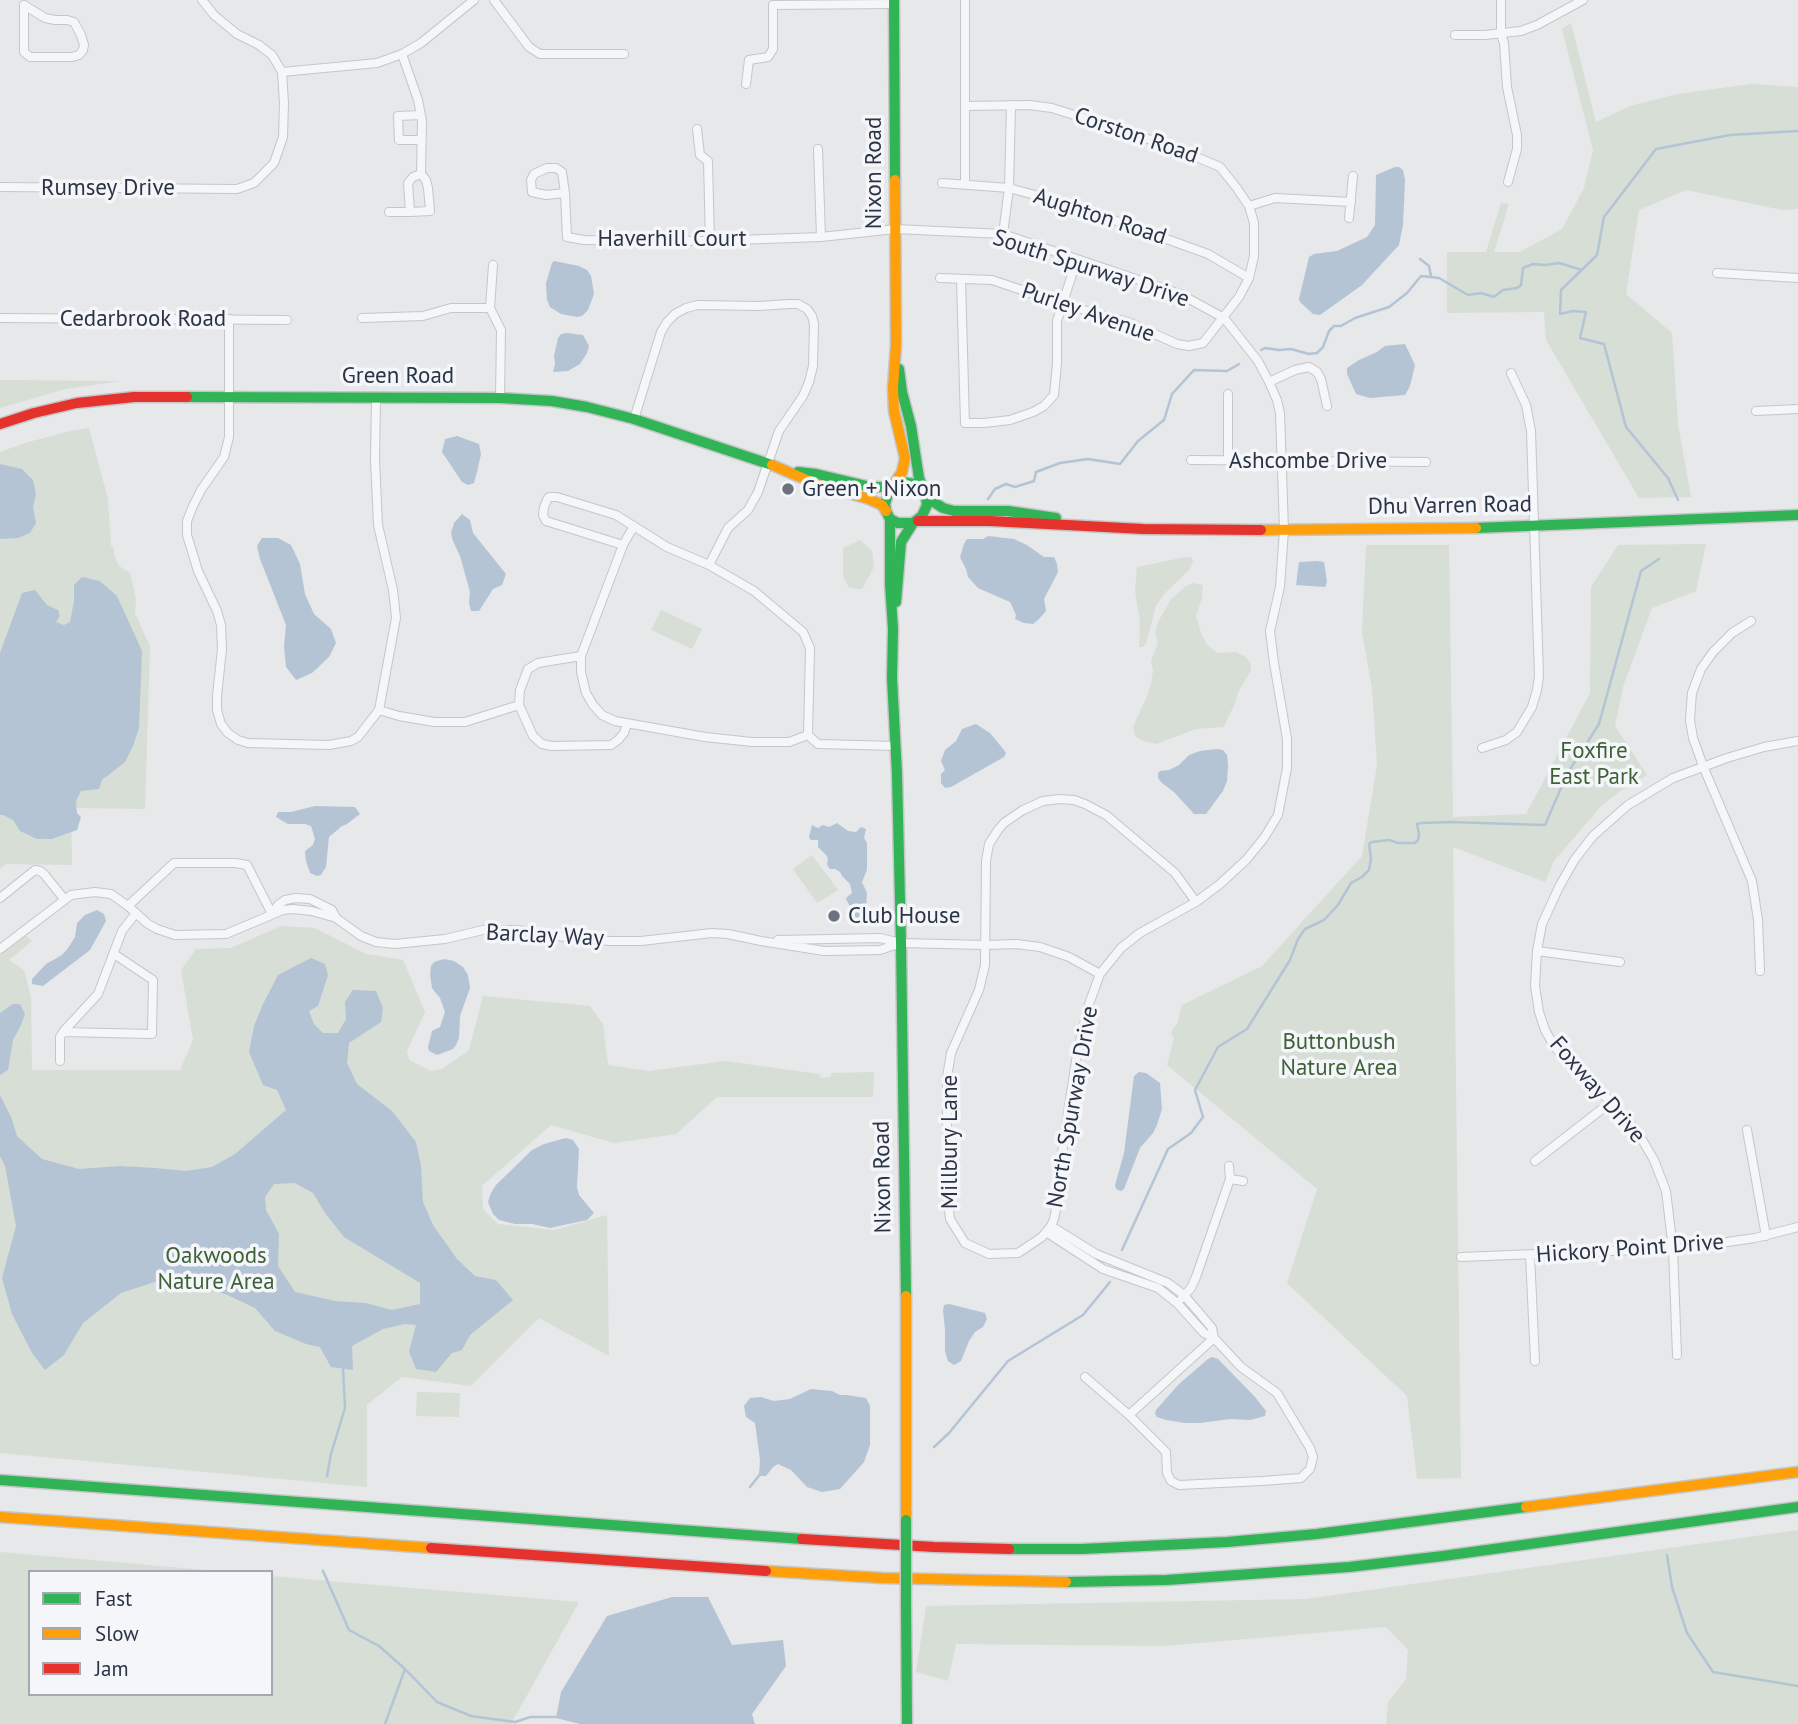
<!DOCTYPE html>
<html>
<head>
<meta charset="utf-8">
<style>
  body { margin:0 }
  #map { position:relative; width:1798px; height:1724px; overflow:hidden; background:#e6e8ea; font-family:"PT Sans",sans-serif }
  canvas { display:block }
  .legend { position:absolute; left:28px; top:1570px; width:245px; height:126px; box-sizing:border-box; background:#f4f6f9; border:2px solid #a4a8b1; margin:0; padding:9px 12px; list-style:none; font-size:21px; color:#2b3445 }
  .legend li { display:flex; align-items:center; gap:14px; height:35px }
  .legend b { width:35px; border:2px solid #a4a8b1 }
</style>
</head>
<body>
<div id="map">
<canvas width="1798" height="1724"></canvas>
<ul class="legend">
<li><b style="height:9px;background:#30b455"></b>Fast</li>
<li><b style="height:9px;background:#ff9f0a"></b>Slow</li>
<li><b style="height:9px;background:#e5322d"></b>Jam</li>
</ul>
</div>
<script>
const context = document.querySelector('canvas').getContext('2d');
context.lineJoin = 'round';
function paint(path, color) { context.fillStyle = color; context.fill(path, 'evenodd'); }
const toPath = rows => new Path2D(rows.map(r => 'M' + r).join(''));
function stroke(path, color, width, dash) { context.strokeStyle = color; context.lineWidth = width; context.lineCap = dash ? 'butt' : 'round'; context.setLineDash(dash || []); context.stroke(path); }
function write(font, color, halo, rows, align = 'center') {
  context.font = font + ' "PT Sans",sans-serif'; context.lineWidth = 7; context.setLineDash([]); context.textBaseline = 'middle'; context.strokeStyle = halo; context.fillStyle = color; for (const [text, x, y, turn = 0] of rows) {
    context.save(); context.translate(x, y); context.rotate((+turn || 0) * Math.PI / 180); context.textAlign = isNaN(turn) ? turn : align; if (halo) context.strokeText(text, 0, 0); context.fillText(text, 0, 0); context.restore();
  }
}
const green = toPath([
  [1571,23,1596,122,1630,106,1678,94,1751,84,1798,87,1798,209,1782,210,1686,190,1639,210,1626,294,1672,333,1678,424,1691,497,1639,498,1546,340,1544,312,1447,313,1447,252,1486,252,1501,203,1509,204,1494,252,1520,252,1562,229,1584,188,1593,150,1562,29],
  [0,380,121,381,66,389,0,408],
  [89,428,108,499,111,546,114,548,114,554,119,566,130,573,136,599,135,613,150,646,145,809,71,808,72,865,6,864,0,869,0,452,25,443,74,430],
  [860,540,872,551,874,567,862,589,849,588,843,577,843,548],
  [1706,544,1696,591,1652,608,1623,687,1615,726,1647,775,1623,789,1602,805,1554,861,1545,882,1453,847,1461,1478,1417,1479,1407,1396,1287,1283,1317,1189,1167,1065,1174,1038,1171,1034,1173,1029,1177,1024,1182,1005,1262,966,1362,856,1377,765,1372,689,1362,632,1366,545,1449,545,1453,817,1526,814,1590,693,1591,587,1618,545],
  [1186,557,1191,557,1193,561,1190,569,1166,592,1156,606,1146,644,1143,647,1139,647,1140,621,1135,591,1137,567],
  [1193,583,1203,585,1202,598,1196,616,1201,633,1207,645,1217,653,1236,652,1246,657,1250,663,1251,671,1238,692,1235,704,1229,715,1224,727,1196,729,1156,744,1143,741,1137,738,1134,733,1133,727,1147,696,1151,684,1153,671,1151,661,1158,643,1155,633,1158,622,1171,599,1186,586],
  [661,610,702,629,692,649,651,630],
  [812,855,838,890,817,903,793,869],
  [281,926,315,928,366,954,403,960,425,1012,407,1051,409,1060,431,1071,442,1069,469,1050,483,996,590,1006,603,1024,608,1065,649,1071,725,1061,819,1074,822,1078,831,1077,831,1073,874,1072,873,1097,717,1097,676,1134,614,1143,551,1125,482,1186,483,1209,498,1224,555,1230,607,1215,609,1356,539,1318,471,1386,402,1377,367,1405,367,1487,0,1453,0,955,25,934,32,941,9,960,24,970,31,997,32,1070,180,1070,193,1040,181,970,196,949,231,948],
  [417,1392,460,1393,459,1417,416,1416],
  [1798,1530,1798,1724,1386,1724,1388,1702,1406,1679,1408,1650,1386,1627,1163,1646,956,1644,948,1681,916,1672,926,1606,1306,1599],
  [0,1552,228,1572,30,1572,30,1694,271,1694,271,1576,579,1602,511,1724,0,1724]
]);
const water = toPath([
  [1395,167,1399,167,1403,170,1405,180,1403,225,1399,245,1362,285,1320,315,1313,314,1300,302,1299,299,1309,257,1314,254,1337,251,1367,237,1375,225,1376,175],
  [554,261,579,266,587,270,591,276,594,294,588,310,582,316,577,317,561,314,550,307,547,300,546,283,552,263],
  [567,333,583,335,589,346,587,353,580,364,573,368,568,371,553,372,555,364,554,356,558,338,561,334],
  [1405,344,1415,365,1410,386,1405,395,1370,398,1356,394,1347,374,1347,368,1359,360,1377,352,1385,346],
  [457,436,479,444,481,454,477,472,474,483,468,485,462,482,442,452,445,439],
  [0,464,22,469,33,480,36,494,33,507,36,523,30,533,18,538,0,539],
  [462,514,470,520,473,533,506,574,502,585,493,589,479,611,471,611,469,603,470,592,460,556,453,541,451,533,454,523],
  [988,536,1014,539,1027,545,1044,557,1054,557,1057,564,1058,572,1044,599,1046,611,1039,619,1033,624,1024,623,1015,619,1016,615,1010,602,978,588,968,577,966,569,960,557,964,544,967,539,983,539],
  [262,538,278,538,291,545,300,564,305,594,314,614,331,629,336,643,329,657,312,673,296,680,286,667,284,647,286,625,260,559,257,546],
  [1317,561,1324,562,1327,582,1325,587,1296,585,1299,562],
  [82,577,100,581,117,596,142,651,139,728,133,746,125,762,102,780,99,789,81,791,76,801,77,813,81,817,77,830,52,839,37,839,20,831,13,820,3,815,0,815,0,653,22,593,35,590,47,605,58,610,60,616,56,622,64,625,70,622,74,601,74,585],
  [976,724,990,733,1004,750,1006,753,1004,757,951,787,945,788,941,783,941,774,945,770,941,761,945,750,956,741,962,729],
  [1217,749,1223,750,1227,755,1228,765,1227,781,1223,791,1206,814,1194,814,1175,793,1162,783,1158,778,1158,773,1160,771,1169,770,1179,765,1189,755,1200,751],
  [315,806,355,807,360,814,347,824,342,826,329,837,326,867,321,875,317,876,310,873,306,861,305,851,313,845,315,839,311,826,305,824,288,824,276,817,278,812,291,812],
  [837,823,848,831,856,832,861,827,866,829,864,838,867,843,867,870,862,882,867,893,866,910,861,913,858,919,853,918,853,912,846,899,847,897,852,893,850,884,842,876,840,872,835,869,830,869,827,865,828,859,826,855,818,847,818,840,811,840,809,837,812,825,818,828,823,825,829,827],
  [97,910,104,914,106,921,90,950,43,986,32,984,32,979,46,964,62,955,68,948,75,937,77,923,85,915],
  [311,958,325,964,328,975,318,1006,309,1011,314,1024,323,1033,338,1033,346,1019,345,1002,353,990,376,991,383,1008,381,1022,349,1043,347,1063,357,1084,392,1111,416,1142,421,1166,423,1202,433,1225,457,1259,475,1276,496,1280,513,1300,470,1335,462,1350,452,1353,436,1372,416,1369,409,1351,416,1325,405,1324,383,1329,352,1346,353,1370,331,1367,320,1347,306,1344,275,1331,255,1308,225,1294,161,1280,121,1293,83,1323,64,1355,45,1370,32,1353,12,1314,2,1278,16,1226,5,1166,0,1156,0,1095,11,1117,17,1136,42,1159,79,1169,120,1166,155,1168,186,1171,212,1167,235,1154,286,1110,277,1090,263,1085,249,1052,254,1026,263,1004,278,975],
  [295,1183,313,1193,325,1213,344,1237,420,1283,420,1304,392,1310,366,1303,335,1301,295,1292,278,1266,279,1234,266,1210,265,1197,274,1184],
  [444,959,454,961,463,967,468,975,470,988,460,1016,459,1038,456,1045,453,1049,437,1055,429,1051,428,1047,432,1031,440,1027,445,1012,440,998,432,988,430,974,431,966,434,962],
  [13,1004,20,1004,25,1014,21,1025,13,1040,8,1070,0,1075,0,1013],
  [1139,1072,1146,1073,1160,1083,1162,1109,1157,1125,1153,1133,1140,1148,1124,1189,1121,1191,1116,1189,1115,1185,1124,1153,1134,1076],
  [566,1138,573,1140,579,1149,577,1187,579,1195,594,1213,587,1220,550,1228,532,1224,515,1224,499,1220,493,1214,488,1202,491,1193,496,1185,532,1150,544,1144],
  [949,1304,985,1313,987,1319,983,1327,975,1332,969,1341,961,1361,954,1365,948,1361,945,1351,945,1330,943,1310,944,1305],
  [1212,1357,1218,1359,1255,1397,1266,1411,1265,1416,1250,1420,1230,1419,1200,1423,1185,1423,1166,1420,1157,1417,1155,1414,1156,1410,1179,1384,1208,1359],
  [811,1389,832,1391,840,1395,847,1395,866,1398,870,1406,870,1445,864,1462,840,1489,822,1492,807,1487,791,1470,778,1464,773,1467,766,1476,759,1476,760,1460,755,1423,746,1417,744,1406,750,1398,761,1397,774,1401,790,1399],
  [672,1597,708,1597,732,1645,783,1640,786,1666,752,1714,755,1724,580,1724,556,1718,561,1692,607,1616]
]);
const stream = toPath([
  [1420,259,1429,266,1431,276],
  [1261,350,1265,348,1279,350,1291,349,1309,354,1317,353,1323,347,1329,331,1334,326,1341,326,1355,318,1389,307,1407,293,1421,276,1439,278,1468,295,1481,293,1494,297,1503,290,1517,288,1521,285,1523,268,1533,264,1545,265,1559,263,1582,270],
  [988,499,995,489,1006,484,1015,487,1034,481,1036,472,1060,463,1088,459,1120,464,1138,441,1164,420,1172,394,1194,370,1227,371,1239,364],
  [1678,500,1668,478,1626,427,1604,344,1580,338,1586,312,1573,311,1560,314,1561,290,1597,255,1604,217,1656,149,1730,135,1798,131],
  [1122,1250,1168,1149,1191,1133,1203,1117,1195,1090,1218,1047,1247,1029,1290,960,1298,939,1305,929,1324,920,1338,905,1351,883,1362,877,1369,870,1371,859,1369,844,1372,842,1389,840,1398,843,1415,843,1418,840,1419,834,1417,824,1422,823,1450,822,1545,825,1567,774,1599,724,1641,571,1659,559],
  [934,1447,949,1433,1008,1361,1083,1315,1110,1282],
  [327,1476,331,1454,345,1408,343,1368],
  [750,1487,761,1473],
  [1667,1555,1672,1587,1687,1633,1713,1672,1798,1686],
  [323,1571,349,1630,379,1646,405,1669],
  [385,1724,405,1669,437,1702,471,1716,515,1722,530,1717,557,1717]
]);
const street = toPath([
  [494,0,529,47,540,54,624,54],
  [1501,0,1501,34,1504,43,1507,87,1517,135,1517,149,1508,182],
  [24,5,45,18,55,20,67,20,74,22,81,35,84,45,83,50,79,55,72,57,30,57,24,52,24,5],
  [1455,35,1485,35,1521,31,1537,25,1583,0],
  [402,54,418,100,422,121,421,174,413,177,408,183,410,212,430,211,428,188,426,180,421,174],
  [282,72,377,63,402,54,421,43,474,0],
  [746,84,749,60,768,57,773,49,773,5,894,4],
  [421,115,398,116,399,140,421,140],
  [697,129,700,155,708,161,710,241],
  [818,149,821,237],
  [942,183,1009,188,1075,206,1208,254,1249,278],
  [965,184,965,0],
  [0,187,237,189,254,183,274,163,283,137,284,103,282,72,272,55,259,45,237,34,214,15,202,0],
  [565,193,546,195,532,192,531,180,534,174,547,168,556,168,562,172,565,193,567,237,584,240,710,241,821,237,895,229,1003,234,1180,294,1224,318,1258,361,1269,382,1277,400,1280,413,1284,530,1280,587,1270,631,1274,663,1287,739,1287,768,1278,815,1264,838,1246,860,1220,884,1196,902,1140,933,1121,948,1100,974,1089,1004,1077,1054,1063,1146,1058,1198,1054,1219,1051,1226,1042,1237,1018,1253,989,1254,965,1243,950,1219,947,1192,947,1077,951,1053,979,990,985,965,986,861,989,844,998,830,1004,823,1023,810,1043,801,1059,799,1074,800,1085,804,1106,815,1175,873,1196,902],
  [1249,206,1275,198,1351,202],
  [389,212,410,212],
  [1349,218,1353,176],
  [1003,234,1009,188,1011,105],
  [493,265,490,308,501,330,500,398],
  [1717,273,1798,278],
  [940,278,992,280,1069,306,1128,322,1177,344,1189,346,1203,343,1239,297,1249,278,1254,256,1254,223,1249,206,1236,187,1220,167,1173,147,1052,108,1029,105,966,106],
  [961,280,965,423,984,423,1010,420,1033,412,1044,406,1054,395,1057,363,1057,321,1077,259],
  [0,318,287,320],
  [362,318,423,316,451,308,490,308],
  [229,319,229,437,224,457,201,490,193,506,187,521,187,535,198,571,217,611,221,625,222,649,217,696,217,710,221,724,228,733,238,740,248,743,329,745,351,741,358,737,379,710,396,618,393,590,378,525,375,460,376,397],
  [1269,382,1295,370,1309,367,1317,372,1321,379,1327,406],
  [1228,394,1228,461],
  [1756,411,1798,409],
  [634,419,661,332,667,322,675,314,686,308,698,305,759,306,789,304,798,304,807,309,812,316,814,324,813,366,809,382,803,396,779,431,758,492,748,510,728,528,709,565],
  [1191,460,1426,462],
  [623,545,546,521,543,515,544,507,548,498,550,497,557,497,616,515,667,547,709,565,754,591,803,632,810,648,808,735],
  [1751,621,1732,633,1713,652,1701,669,1692,693,1690,720,1693,738,1703,766,1752,881,1758,920,1760,971],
  [581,656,581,672,586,693,593,705,602,715,615,721,705,737,752,742,789,742,808,735,818,744,896,746],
  [379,710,399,716,434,722,465,722,519,705],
  [627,724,624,733,618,740,611,745,552,746,542,744,533,736,519,705,520,690,528,669,538,663,581,656,623,545,634,526],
  [1482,748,1506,740,1517,732,1532,707,1537,690,1539,676,1531,431,1526,405,1511,373],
  [0,898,35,870,40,871,44,874,65,900],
  [128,906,174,863,235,863,247,865,272,914],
  [272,914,278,905,285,900,296,898,310,899,332,910,336,918,361,936,376,942,395,944,445,939,483,930,517,930,572,938,610,941,641,941,712,933,728,934,761,941,824,951,880,950,901,943],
  [778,940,880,938,901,943,986,945,1016,944,1040,947,1069,957,1100,974],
  [0,949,71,895,95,892,111,894,128,906,148,924,157,929,175,935,226,934,283,910,293,909,312,911,336,918],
  [1537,951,1620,962],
  [114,954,153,980,152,1034,63,1032,98,994,122,931,136,913],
  [60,1061,60,1037,63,1032],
  [1747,1130,1766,1236],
  [1535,1161,1611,1102],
  [1230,1179,1243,1181],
  [1051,1226,1096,1254,1168,1283,1184,1295,1212,1328,1214,1338],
  [1046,1232,1103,1269,1158,1288,1177,1303,1204,1333,1214,1338,1241,1367,1277,1393,1310,1448,1313,1457,1310,1469,1301,1478,1262,1481,1179,1485,1171,1481,1167,1473,1166,1452,1129,1415,1085,1377],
  [1530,1255,1535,1361],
  [1461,1257,1685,1248,1755,1238,1798,1227],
  [1182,1298,1191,1288,1196,1277,1230,1179,1229,1166],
  [1677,1355,1673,1249,1666,1191,1654,1160,1637,1131,1611,1102,1568,1062,1554,1046,1545,1030,1539,1012,1535,986,1537,951,1542,924,1559,887,1575,859,1593,836,1628,805,1673,778,1727,758,1764,747,1798,741],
  [1129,1415,1214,1338]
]);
const fast = toPath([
  [894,0,895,180],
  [899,369,902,392,911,426,919,478,926,497,927,505,922,516,913,523,898,523,890,519,886,511,885,504,890,487,902,482,915,484,922,489],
  [187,397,500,398,552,401,587,407,634,419,772,465],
  [798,472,816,474,871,487,890,487],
  [926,497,943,508,954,511,1008,511,1056,518],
  [890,519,890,584,893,629,892,678,897,774,901,943,906,1296],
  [1476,528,1798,515],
  [896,602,901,542,913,523],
  [0,1480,802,1539],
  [1009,1549,1082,1549,1227,1542,1317,1534,1526,1507],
  [1066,1582,1167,1580,1349,1567,1443,1556,1798,1507],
  [906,1606,907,1724]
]);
const slow = toPath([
  [772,465,814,483,869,499,882,505,886,511],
  [894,484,902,472,905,458,894,411,893,388,896,345,895,180],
  [1261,530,1476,528],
  [906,1296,906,1520],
  [1526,1507,1798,1472],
  [0,1517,431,1548],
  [766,1571,882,1578,1066,1582]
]);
const jam = toPath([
  [0,424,34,413,77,403,134,397,187,397],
  [918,521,990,521,1143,529,1261,530],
  [802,1539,934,1547,1009,1549],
  [431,1548,766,1571]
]);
const fastBridge = toPath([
  [906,1520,906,1606]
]);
const markers = [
  [788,489,7,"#6c737f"],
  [834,916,7,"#6c737f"]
];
const streetNames = [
  ["Corston Road",1136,136,19],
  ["Nixon Road",874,173,-90],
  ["Rumsey Drive",108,188],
  ["Aughton Road",1100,217,18],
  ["Haverhill Court",672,239],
  ["South Spurway Drive",1091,269,18],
  ["Purley Avenue",1088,313,19],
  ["Cedarbrook Road",143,319],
  ["Green Road",398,376],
  ["Ashcombe Drive",1308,461],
  ["Dhu Varren Road",1450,506,-1],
  ["Barclay Way",545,936,3],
  ["Foxway Drive",1597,1090,49],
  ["North Spurway Drive",1073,1107,-80],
  ["Millbury Lane",950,1142,-90],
  ["Nixon Road",883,1177,-91],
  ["Hickory Point Drive",1630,1249,-4]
];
const poiNames = [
  ["Green + Nixon",802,489],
  ["Club House",848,916]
];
const parkNames = [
  ["Foxfire",1594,751],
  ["East Park",1594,777],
  ["Buttonbush",1339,1042],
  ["Nature Area",1339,1068],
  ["Oakwoods",216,1256],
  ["Nature Area",216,1282]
];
paint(green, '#d6ded6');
paint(water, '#b4c4d5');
stroke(stream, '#b4c4d5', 2.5);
stroke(street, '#c4c6c8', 10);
stroke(fast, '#c4c6c8', 13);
stroke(slow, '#c4c6c8', 13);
stroke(jam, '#c4c6c8', 13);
stroke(street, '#f5f6f7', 8);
stroke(fast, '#30b455', 10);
stroke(slow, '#ff9f0a', 10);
stroke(jam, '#e5322d', 10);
stroke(fastBridge, '#c4c6c8', 13, []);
stroke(fastBridge, '#30b455', 10);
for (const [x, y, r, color] of markers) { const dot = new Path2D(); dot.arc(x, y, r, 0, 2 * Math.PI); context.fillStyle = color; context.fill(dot); stroke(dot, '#f4f6f9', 2.5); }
write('23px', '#2b3445', '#f4f6f9', streetNames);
write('23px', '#2b3445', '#f4f6f9', poiNames, 'left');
write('23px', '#3f6138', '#f4f6f9', parkNames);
</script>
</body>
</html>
